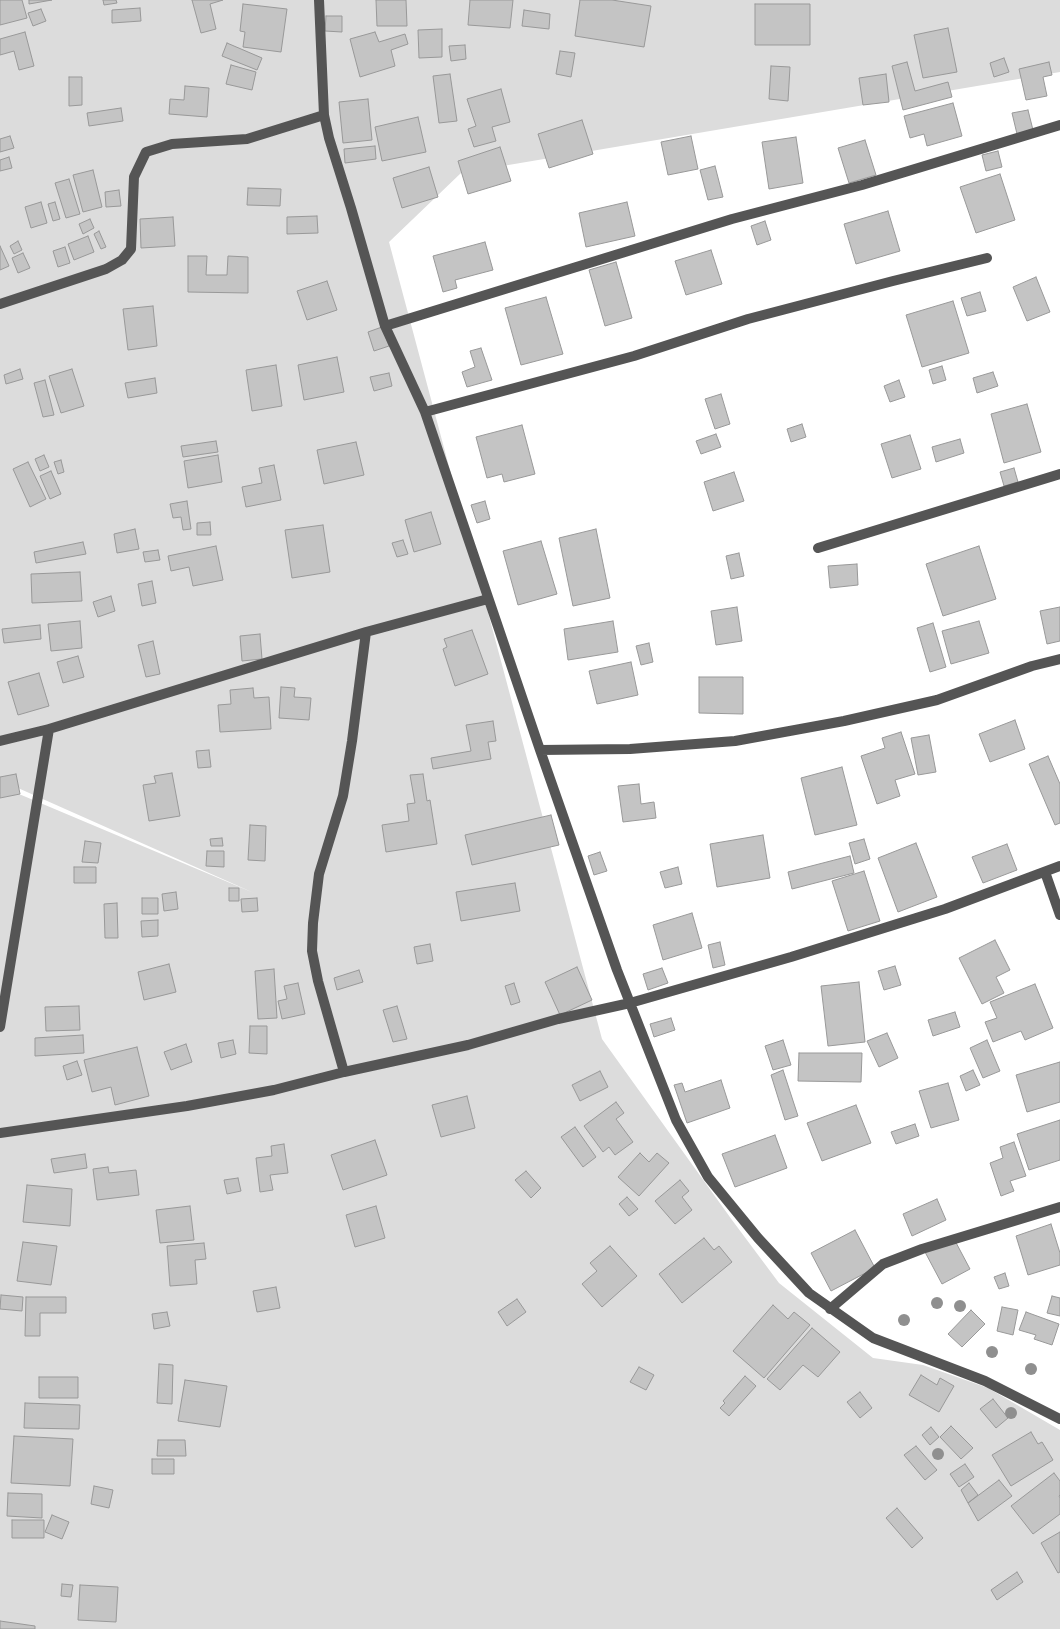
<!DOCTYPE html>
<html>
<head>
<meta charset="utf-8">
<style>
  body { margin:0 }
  canvas { display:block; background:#fff }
</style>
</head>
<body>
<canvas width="1060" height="1629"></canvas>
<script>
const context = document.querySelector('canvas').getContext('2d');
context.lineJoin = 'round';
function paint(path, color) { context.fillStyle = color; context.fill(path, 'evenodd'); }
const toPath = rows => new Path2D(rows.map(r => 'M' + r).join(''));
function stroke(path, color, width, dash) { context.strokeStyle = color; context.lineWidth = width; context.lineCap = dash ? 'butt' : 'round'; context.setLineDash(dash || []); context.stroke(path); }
const green = toPath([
  [0,0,1060,0,1060,72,461,173,389,242,602,1039,732,1220,779,1283,873,1358,923,1365,988,1388,1060,1430,1060,1629,0,1629,0,786,254,893,0,780]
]);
const building = toPath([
  [0,0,22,0,27,18,0,25,0,0],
  [29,0,52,0,29,4,29,0],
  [103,0,116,0,117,3,104,5,103,0],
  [192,0,223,0,210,4,216,29,201,33,192,0],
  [376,0,406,0,407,26,377,26,376,0],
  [470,0,513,0,510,28,468,25,470,0],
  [580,0,612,0,651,6,644,47,575,36,580,0],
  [243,4,287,9,281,52,243,47,245,32,240,31,243,4],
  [755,4,810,4,810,45,755,45,755,4],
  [140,8,141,21,112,23,112,10,140,8],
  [41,9,46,21,33,26,28,13,41,9],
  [524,10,550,14,549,29,522,26,524,10],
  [326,16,342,16,342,32,325,31,326,16],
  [948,28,957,72,923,78,914,35,948,28],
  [442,29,442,57,419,58,418,30,442,29],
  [25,32,34,66,19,70,14,51,0,55,0,39,25,32],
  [375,32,379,42,405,34,408,44,391,50,395,66,360,77,350,39,375,32],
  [227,43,262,58,257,70,222,56,227,43],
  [465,45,466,59,451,61,449,46,465,45],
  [560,51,575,53,571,77,556,74,560,51],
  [1004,58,1009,72,994,77,990,63,1004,58],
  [907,62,915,91,948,82,952,97,903,110,892,66,907,62],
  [1049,62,1052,75,1043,77,1047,96,1026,100,1019,69,1049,62],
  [231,65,256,72,252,90,226,84,231,65],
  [771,66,790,67,788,101,769,99,771,66],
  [450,74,457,121,439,123,433,76,450,74],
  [886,74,889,102,863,105,859,78,886,74],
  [69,77,82,77,82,105,69,106,69,77],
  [185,86,209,88,207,117,169,114,170,99,184,100,185,86],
  [501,89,510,122,492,127,496,141,474,147,468,129,476,126,467,99,501,89],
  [368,99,372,140,343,143,339,102,368,99],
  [953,103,962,136,927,146,924,134,910,138,904,116,953,103],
  [121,108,123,121,89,126,87,113,121,108],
  [1028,110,1033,130,1017,134,1012,113,1028,110],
  [418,117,426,152,382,161,375,127,418,117],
  [582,120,593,154,549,168,538,134,582,120],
  [10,136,14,148,0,152,0,139,10,136],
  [691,136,698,169,668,175,661,142,691,136],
  [796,137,803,183,769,189,762,142,796,137],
  [865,140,876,175,849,183,838,148,865,140],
  [375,146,376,159,345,163,344,149,375,146],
  [500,147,511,181,468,194,458,161,500,147],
  [998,151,1002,167,986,171,982,155,998,151],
  [9,157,12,168,0,171,0,160,9,157],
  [715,166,723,197,708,200,700,170,715,166],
  [429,167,438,197,402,208,393,178,429,167],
  [93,170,102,207,83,212,73,175,93,170],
  [1000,174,1015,220,976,233,960,187,1000,174],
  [69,179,80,214,66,218,55,183,69,179],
  [248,188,281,189,280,206,247,205,248,188],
  [119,190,121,206,106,207,105,192,119,190],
  [41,202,47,223,31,228,25,207,41,202],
  [55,202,60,219,53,221,48,204,55,202],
  [627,202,635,236,586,247,579,213,627,202],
  [888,211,900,251,856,264,844,224,888,211],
  [317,216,318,233,287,234,287,217,317,216],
  [173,217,175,246,141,248,140,219,173,217],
  [90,219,94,228,83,234,79,224,90,219],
  [765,221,771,240,757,245,751,226,765,221],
  [99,231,106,247,101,249,94,234,99,231],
  [88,236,94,252,74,260,68,244,88,236],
  [18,241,22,250,14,254,10,246,18,241],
  [485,242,493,270,455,280,457,288,443,292,433,256,485,242],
  [0,246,9,266,0,270,0,246],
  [65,247,70,263,58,267,53,251,65,247],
  [711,250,722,284,686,295,675,261,711,250],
  [23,253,30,268,18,273,12,258,23,253],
  [188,256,207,256,206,275,227,275,228,256,248,257,248,293,188,292,188,256],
  [616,262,632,318,605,326,589,270,616,262],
  [1036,277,1050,312,1027,321,1013,287,1036,277],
  [327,281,337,310,307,320,297,291,327,281],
  [980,292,986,311,967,316,961,298,980,292],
  [546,297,563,354,521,365,505,308,546,297],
  [953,301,969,353,922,367,906,315,953,301],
  [153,306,157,346,128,350,123,309,153,306],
  [382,327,389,346,374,351,368,332,382,327],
  [481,348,492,380,467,387,462,372,475,367,470,351,481,348],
  [337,357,344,392,304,400,298,365,337,357],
  [276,365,282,406,252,411,246,370,276,365],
  [942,366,946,380,933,384,929,370,942,366],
  [20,369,23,379,6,384,4,375,20,369],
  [72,369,84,406,61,413,49,376,72,369],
  [993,372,998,386,977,393,973,378,993,372],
  [389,373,392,386,374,391,370,377,389,373],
  [155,378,157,393,128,398,125,383,155,378],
  [45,380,54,415,43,417,34,383,45,380],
  [899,380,905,397,890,402,884,386,899,380],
  [721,394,730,424,715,429,705,399,721,394],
  [1027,404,1041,452,1004,463,991,414,1027,404],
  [802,424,806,437,791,442,787,429,802,424],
  [522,425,535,474,504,482,502,474,487,478,476,437,522,425],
  [716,434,721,447,701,454,696,441,716,434],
  [910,435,921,469,892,478,881,444,910,435],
  [960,439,964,453,936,462,932,447,960,439],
  [216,441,218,452,183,457,181,446,216,441],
  [356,442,364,475,324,484,317,450,356,442],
  [44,455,49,467,40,471,35,459,44,455],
  [218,455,222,482,188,488,184,461,218,455],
  [61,460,64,472,58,474,54,462,61,460],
  [28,462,46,499,30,507,13,469,28,462],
  [274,465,281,500,246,507,242,487,262,483,259,468,274,465],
  [1014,468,1018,482,1004,486,1000,472,1014,468],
  [51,471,61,494,50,499,40,476,51,471],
  [734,472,744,501,713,511,704,482,734,472],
  [187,501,191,529,183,530,181,517,173,518,170,504,187,501],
  [485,501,490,519,477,523,471,505,485,501],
  [431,512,441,544,414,552,405,520,431,512],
  [210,522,211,535,197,535,197,523,210,522],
  [323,525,330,572,292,578,285,530,323,525],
  [135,529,139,549,117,553,114,534,135,529],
  [596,529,610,598,573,606,559,538,596,529],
  [403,540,408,554,397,557,392,543,403,540],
  [541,541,557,594,518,605,503,551,541,541],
  [83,542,86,554,36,563,34,552,83,542],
  [216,546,223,580,193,586,189,567,171,571,168,556,216,546],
  [979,546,996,599,943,616,926,564,979,546],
  [158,550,160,560,145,562,143,552,158,550],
  [739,553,744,576,731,579,726,556,739,553],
  [857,564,858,585,830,588,828,566,857,564],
  [80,572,82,601,32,603,31,574,80,572],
  [152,581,156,603,142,606,138,584,152,581],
  [111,596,115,611,98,617,93,602,111,596],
  [737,607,742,641,716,645,711,611,737,607],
  [1060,607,1060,641,1047,644,1040,611,1060,607],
  [80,621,82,648,51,651,48,624,80,621],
  [613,621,618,652,568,660,564,629,613,621],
  [979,621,989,653,951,664,942,631,979,621],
  [933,623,946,667,930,672,917,628,933,623],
  [40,625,41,639,4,643,2,629,40,625],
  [472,630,488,674,455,686,443,649,447,647,444,639,472,630],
  [260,634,262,659,242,661,240,636,260,634],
  [153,641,160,674,146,677,138,645,153,641],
  [649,643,653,662,641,665,636,646,649,643],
  [78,656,84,677,63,683,57,662,78,656],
  [631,662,638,695,597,704,589,671,631,662],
  [39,673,49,706,18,715,8,682,39,673],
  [699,677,743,677,743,714,699,713,699,677],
  [281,687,295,688,294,697,311,698,309,720,279,718,281,687],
  [253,688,254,698,269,697,271,729,220,732,218,705,231,704,230,690,253,688],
  [1015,720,1025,749,990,762,979,734,1015,720],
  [493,721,496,741,488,742,491,759,433,769,431,758,471,751,466,725,493,721],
  [901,732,915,774,895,780,900,796,877,804,861,756,885,748,882,738,901,732],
  [929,735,936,772,918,775,911,738,929,735],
  [209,750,211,767,198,768,196,751,209,750],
  [1048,756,1060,784,1060,823,1055,825,1029,764,1048,756],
  [842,767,857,825,815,835,801,778,842,767],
  [172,773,180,816,149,821,143,785,156,783,154,776,172,773],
  [16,774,20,794,0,798,0,777,16,774],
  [423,774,427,801,430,800,437,844,386,852,382,825,409,821,407,804,415,803,410,775,423,774],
  [639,784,641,804,654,802,656,818,623,822,618,786,639,784],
  [551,815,559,845,472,865,465,835,551,815],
  [250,825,266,826,265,861,248,860,250,825],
  [763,835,770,878,717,887,710,844,763,835],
  [222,838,223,846,211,846,210,839,222,838],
  [864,839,870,859,855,864,849,843,864,839],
  [85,841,101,843,98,863,82,862,85,841],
  [916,843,937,897,898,912,878,858,916,843],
  [1007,844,1017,870,983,883,972,857,1007,844],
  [207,851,224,851,224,867,206,866,207,851],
  [600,852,607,871,594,875,588,856,600,852],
  [850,856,854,873,792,889,788,872,850,856],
  [74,867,96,867,96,883,74,883,74,867],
  [678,867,682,884,665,888,660,872,678,867],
  [864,871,880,921,848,931,832,881,864,871],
  [515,883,520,911,461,921,456,892,515,883],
  [229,888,239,888,239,901,229,901,229,888],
  [176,892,178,909,164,911,162,894,176,892],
  [142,898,158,898,158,914,142,914,142,898],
  [257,898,258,911,242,912,241,899,257,898],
  [117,903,118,938,105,938,104,904,117,903],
  [692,913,702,948,663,960,653,925,692,913],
  [158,920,158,936,142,937,141,921,158,920],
  [995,940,1010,970,996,977,1004,993,982,1004,959,958,995,940],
  [720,942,725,965,713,968,708,945,720,942],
  [430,944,433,961,417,964,414,947,430,944],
  [169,964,176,992,144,1000,138,972,169,964],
  [895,966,901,985,884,990,878,971,895,966],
  [577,967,592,1000,560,1015,545,982,577,967],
  [662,968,668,983,648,990,643,974,662,968],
  [274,969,277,1018,258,1019,255,971,274,969],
  [359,970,363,982,337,990,334,978,359,970],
  [859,982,865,1042,828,1046,821,986,859,982],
  [298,983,305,1014,282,1019,278,1001,287,999,284,986,298,983],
  [514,983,520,1002,511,1005,505,986,514,983],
  [1035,984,1053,1028,1025,1040,1021,1031,993,1042,985,1022,997,1018,990,1002,1035,984],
  [79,1006,80,1030,46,1031,45,1007,79,1006],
  [397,1006,407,1039,393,1042,383,1010,397,1006],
  [955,1012,960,1027,933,1036,928,1020,955,1012],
  [671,1018,675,1030,654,1037,650,1024,671,1018],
  [250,1026,267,1026,267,1054,249,1053,250,1026],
  [887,1033,898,1058,879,1067,867,1041,887,1033],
  [83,1035,84,1053,35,1056,35,1038,83,1035],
  [233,1040,236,1054,221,1058,218,1043,233,1040],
  [783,1040,791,1065,773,1070,765,1046,783,1040],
  [987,1040,1000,1071,983,1078,970,1048,987,1040],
  [186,1044,192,1062,171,1070,164,1052,186,1044],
  [137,1047,149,1096,115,1105,111,1087,92,1092,84,1060,137,1047],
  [799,1053,862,1053,861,1082,798,1081,799,1053],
  [77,1061,82,1075,67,1080,63,1066,77,1061],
  [1060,1062,1060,1102,1027,1112,1016,1075,1060,1062],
  [783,1070,798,1116,785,1120,771,1075,783,1070],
  [973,1070,980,1085,966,1091,960,1076,973,1070],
  [600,1071,608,1087,580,1101,572,1085,600,1071],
  [721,1080,730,1108,687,1123,674,1085,682,1083,685,1092,721,1080],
  [948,1083,959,1120,931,1128,919,1091,948,1083],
  [467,1096,475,1128,441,1137,432,1105,467,1096],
  [616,1102,624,1113,616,1119,633,1142,615,1155,609,1147,603,1152,584,1126,616,1102],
  [856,1105,871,1143,822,1161,807,1123,856,1105],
  [1060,1120,1060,1160,1029,1170,1017,1134,1060,1120],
  [915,1124,919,1136,896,1144,891,1132,915,1124],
  [575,1127,596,1157,583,1167,561,1137,575,1127],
  [775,1135,787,1168,735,1187,722,1154,775,1135],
  [375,1140,387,1175,343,1190,331,1155,375,1140],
  [1014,1142,1026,1176,1010,1181,1014,1191,1001,1196,990,1163,1003,1158,1000,1147,1014,1142],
  [284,1144,288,1173,270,1175,273,1190,260,1192,256,1158,272,1156,271,1146,284,1144],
  [640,1153,649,1162,657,1153,669,1163,639,1196,618,1177,640,1153],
  [85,1154,87,1168,54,1173,51,1159,85,1154],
  [108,1167,109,1173,136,1170,139,1195,97,1200,93,1169,108,1167],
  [526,1171,541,1188,531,1198,515,1180,526,1171],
  [238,1178,241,1191,227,1194,224,1180,238,1178],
  [680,1180,689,1191,682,1197,692,1210,675,1224,655,1201,680,1180],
  [27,1185,72,1189,70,1226,23,1222,27,1185],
  [627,1197,638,1209,629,1216,619,1204,627,1197],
  [937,1199,946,1220,912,1236,903,1214,937,1199],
  [190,1206,194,1240,160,1243,156,1210,190,1206],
  [376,1206,385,1238,355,1247,346,1215,376,1206],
  [1051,1224,1060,1253,1060,1265,1028,1275,1016,1236,1051,1224],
  [855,1230,875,1268,831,1291,811,1253,855,1230],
  [953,1237,970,1269,942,1284,925,1252,953,1237],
  [704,1238,714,1250,719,1246,732,1262,682,1303,659,1274,704,1238],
  [23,1242,57,1246,51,1285,17,1281,23,1242],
  [204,1243,206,1259,195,1260,197,1284,170,1286,167,1246,204,1243],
  [610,1246,637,1276,602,1307,582,1284,597,1271,590,1263,610,1246],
  [1005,1273,1009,1286,999,1289,994,1277,1005,1273],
  [276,1287,280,1308,257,1312,253,1291,276,1287],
  [1,1295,23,1297,22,1311,0,1309,1,1295],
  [1052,1296,1060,1298,1060,1316,1047,1313,1052,1296],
  [26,1297,66,1297,66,1313,40,1313,40,1336,25,1336,26,1297],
  [517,1299,526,1312,507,1326,498,1312,517,1299],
  [773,1305,788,1319,794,1312,810,1325,764,1378,733,1351,773,1305],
  [1002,1307,1018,1310,1013,1335,997,1331,1002,1307],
  [971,1310,985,1324,962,1347,948,1334,971,1310],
  [167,1312,170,1326,154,1329,152,1314,167,1312],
  [1026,1312,1059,1324,1052,1345,1034,1339,1036,1335,1019,1330,1026,1312],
  [812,1328,840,1352,818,1377,803,1365,780,1390,767,1379,812,1328],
  [159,1364,173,1365,172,1404,157,1403,159,1364],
  [639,1367,654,1375,646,1390,630,1382,639,1367],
  [921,1375,937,1385,940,1378,954,1386,939,1412,909,1395,921,1375],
  [745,1376,756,1386,729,1416,720,1408,725,1403,723,1401,745,1376],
  [39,1377,78,1377,78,1398,39,1398,39,1377],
  [185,1380,227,1386,220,1427,178,1421,185,1380],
  [860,1392,872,1408,860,1418,847,1402,860,1392],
  [993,1399,1008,1418,996,1428,980,1409,993,1399],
  [25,1403,80,1405,79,1429,24,1428,25,1403],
  [951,1426,973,1448,961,1459,940,1437,951,1426],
  [931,1427,939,1437,930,1445,922,1435,931,1427],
  [1031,1432,1038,1444,1042,1442,1053,1460,1011,1486,992,1455,1031,1432],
  [14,1436,73,1439,70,1486,11,1483,14,1436],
  [158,1440,185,1440,186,1456,157,1456,158,1440],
  [916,1446,937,1470,925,1480,904,1455,916,1446],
  [152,1459,174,1459,174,1474,152,1474,152,1459],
  [965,1464,974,1477,959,1487,950,1474,965,1464],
  [1054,1473,1060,1481,1060,1495,1059,1496,1060,1498,1060,1514,1033,1534,1011,1506,1054,1473],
  [999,1480,1012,1496,978,1521,968,1503,999,1480],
  [969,1483,978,1495,968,1503,961,1490,969,1483],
  [94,1486,113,1490,109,1508,91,1504,94,1486],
  [8,1493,42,1494,42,1518,7,1516,8,1493],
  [897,1508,923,1538,912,1548,886,1518,897,1508],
  [52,1515,69,1522,62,1539,45,1532,52,1515],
  [12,1520,44,1520,44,1538,12,1538,12,1520],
  [1060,1532,1060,1572,1058,1573,1041,1543,1060,1532],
  [1017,1572,1023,1582,997,1600,991,1590,1017,1572],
  [62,1584,73,1585,71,1597,61,1596,62,1584],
  [80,1585,118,1587,116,1622,78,1620,80,1585],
  [0,1621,35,1626,35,1629,0,1629,0,1621]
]);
const minor = toPath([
  [319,0,324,115,329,138,351,208,385,326,425,412,540,750,617,970,676,1120,708,1177,758,1238,809,1293,873,1338,985,1381,1060,1419],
  [0,304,106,269,122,260,131,249,134,177,146,152,172,144,247,139,324,115],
  [385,326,732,219,862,185,1060,125],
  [425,412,634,356,748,319,893,281,987,258],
  [818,548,1060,474],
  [0,741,49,729,366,632,488,599],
  [540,750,630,749,735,741,844,721,937,700,1032,666,1060,659],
  [1045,872,1060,915],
  [0,1027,49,729],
  [344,1072,318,981,312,951,313,923,319,874,343,796,352,741,366,632],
  [0,1133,187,1106,274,1090,344,1072,468,1045,558,1019,630,1003,791,957,945,909,1060,866],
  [830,1309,883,1264,922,1249,1060,1207]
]);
const trees = [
  [937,1303],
  [960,1306],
  [904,1320],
  [992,1352],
  [1031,1369],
  [1011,1413],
  [938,1454]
];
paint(green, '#dcdcdc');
paint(building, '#c4c4c4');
stroke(building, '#999', 1);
stroke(minor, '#555', 10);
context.fillStyle = '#8f8f8f';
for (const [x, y] of trees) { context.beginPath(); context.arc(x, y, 6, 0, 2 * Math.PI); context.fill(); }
</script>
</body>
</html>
